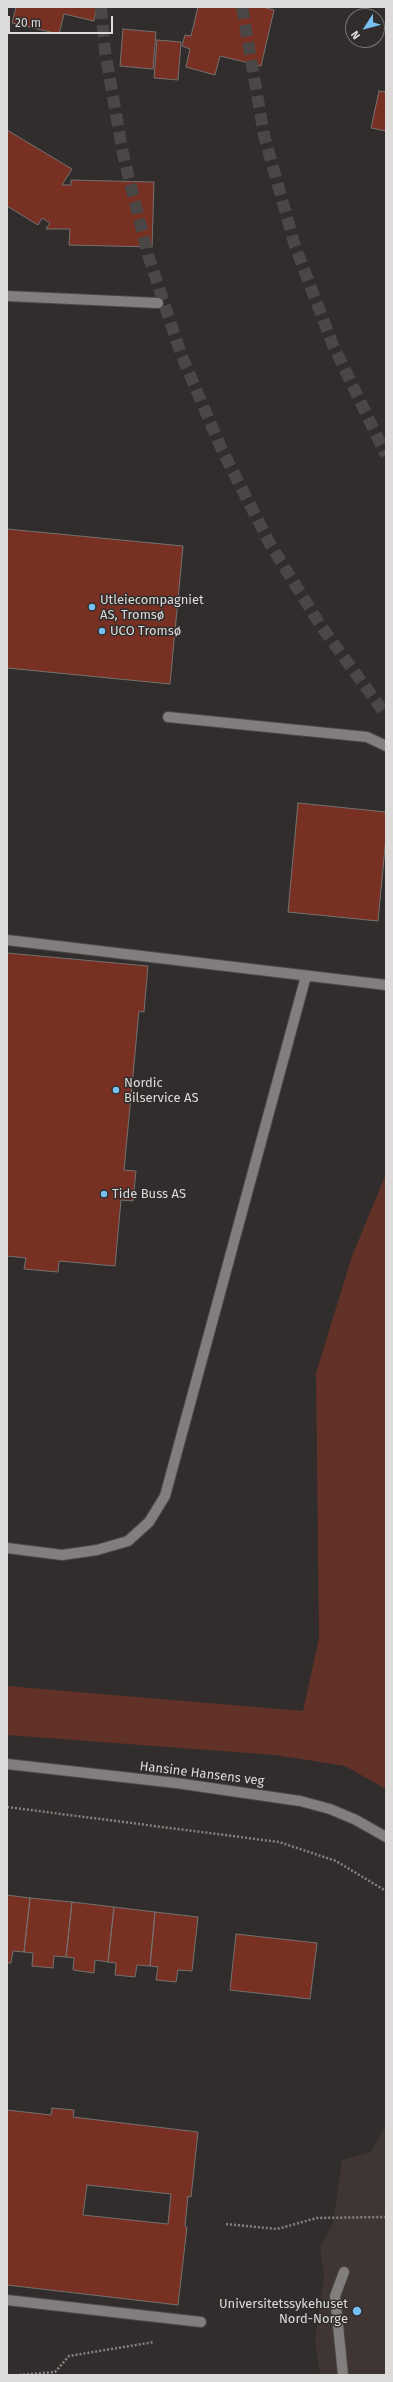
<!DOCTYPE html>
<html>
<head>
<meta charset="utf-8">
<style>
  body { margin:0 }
  #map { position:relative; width:393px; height:2382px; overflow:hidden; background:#302d2c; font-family:"Fira Sans",sans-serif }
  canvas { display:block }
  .frame { position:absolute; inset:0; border:8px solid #dddbda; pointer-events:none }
  .north { position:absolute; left:345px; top:8px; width:40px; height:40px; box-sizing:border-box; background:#302d2c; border:1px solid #757372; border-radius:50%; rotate:234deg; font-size:11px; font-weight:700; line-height:16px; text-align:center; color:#dddbda }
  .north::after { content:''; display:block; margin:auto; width:14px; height:18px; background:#76c0f6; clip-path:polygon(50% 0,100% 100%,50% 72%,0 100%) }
  .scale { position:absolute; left:8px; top:16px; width:105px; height:18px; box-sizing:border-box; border:2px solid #dddbda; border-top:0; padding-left:5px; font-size:12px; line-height:14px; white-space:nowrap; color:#dddbda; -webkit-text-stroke:3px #302d2c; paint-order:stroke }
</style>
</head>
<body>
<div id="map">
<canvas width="393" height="2382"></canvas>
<div class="frame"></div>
<div class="north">N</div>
<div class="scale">20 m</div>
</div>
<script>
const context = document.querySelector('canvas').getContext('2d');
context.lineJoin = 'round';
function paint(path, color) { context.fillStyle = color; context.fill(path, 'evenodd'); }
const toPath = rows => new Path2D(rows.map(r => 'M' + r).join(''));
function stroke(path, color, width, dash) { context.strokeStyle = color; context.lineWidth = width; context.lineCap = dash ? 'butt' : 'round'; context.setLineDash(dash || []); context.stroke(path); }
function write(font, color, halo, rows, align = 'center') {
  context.font = font + ' "Fira Sans",sans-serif'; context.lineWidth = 3; context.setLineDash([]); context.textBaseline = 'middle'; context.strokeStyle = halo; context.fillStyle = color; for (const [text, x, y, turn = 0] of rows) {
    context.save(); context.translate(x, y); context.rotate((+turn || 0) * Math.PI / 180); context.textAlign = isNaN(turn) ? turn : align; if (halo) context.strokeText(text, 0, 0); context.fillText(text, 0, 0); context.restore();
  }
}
const built = toPath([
  [386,2123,386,2375,320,2375,315,2339,324,2279,320,2247,333,2223,342,2160,371,2152]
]);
const green = toPath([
  [386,1174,386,1789,345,1766,275,1755,7,1735,7,1686,303,1711,319,1638,316,1373,352,1256]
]);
const building = toPath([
  [16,7,97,7,94,21,64,14,59,34,12,23,16,7],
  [198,7,263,7,274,10,261,66,220,56,215,75,186,67,190,49,182,46,185,35,191,36,198,7],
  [123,29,156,32,153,69,120,66,123,29],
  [157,40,181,42,178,80,154,78,157,40],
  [379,91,386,92,386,131,371,128,379,91],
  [7,130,72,169,62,185,71,185,71,180,154,182,152,247,69,245,70,229,46,229,50,223,42,218,38,225,7,206,7,130],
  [7,529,183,546,170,684,7,668,7,529],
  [298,803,386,812,386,837,378,921,288,912,298,803],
  [7,953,148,966,144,1012,139,1011,124,1170,136,1171,133,1201,121,1200,115,1266,59,1261,58,1272,24,1269,26,1258,7,1256,7,953],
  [7,1895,30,1898,24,1952,13,1951,11,1963,7,1963,7,1895],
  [30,1898,72,1902,66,1957,54,1956,53,1968,32,1966,33,1953,24,1952,30,1898],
  [72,1902,114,1907,108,1962,95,1960,94,1973,73,1970,74,1958,66,1957,72,1902],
  [114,1907,155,1912,150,1966,137,1965,135,1977,115,1975,116,1963,108,1962,114,1907],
  [155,1912,198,1917,192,1971,178,1970,176,1982,156,1980,158,1967,150,1966,155,1912],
  [236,1934,317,1943,310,1999,230,1990,236,1934],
  [52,2108,74,2110,73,2117,198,2132,191,2197,188,2196,185,2226,187,2227,178,2305,7,2285,7,2110,51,2115,52,2108],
  [87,2185,171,2194,168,2224,83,2215,87,2185]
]);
const highwayTunnel = toPath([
  [101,7,105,51,123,154,148,255,181,354,222,450,270,544,321,626,386,715],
  [242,7,264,135,295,246,333,345,386,455]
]);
const path = toPath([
  [7,1807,279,1842,336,1861,386,1891],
  [226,2224,277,2229,317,2218,386,2217],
  [19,2375,55,2372,69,2356,154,2342]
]);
const minor = toPath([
  [7,296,158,303],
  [168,717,367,737,386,746],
  [7,940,386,985],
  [7,1548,62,1555,97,1550,128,1541,149,1522,165,1496,306,976],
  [7,1764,176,1783,300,1801,330,1809,356,1820,386,1837],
  [7,2300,201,2322],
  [343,2375,335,2296,344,2272]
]);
const markers = [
  [92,607,4,"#76c0f6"],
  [102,631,4,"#76c0f6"],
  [116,1090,4,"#76c0f6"],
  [104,1194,4,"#76c0f6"],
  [357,2311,5,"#76c0f6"]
];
const poiNames = [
  ["Utleiecompagniet",100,600],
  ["AS, Tromsø",100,615],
  ["UCO Tromsø",110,631],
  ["Nordic",124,1083],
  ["Bilservice AS",124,1098],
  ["Tide Buss AS",112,1194],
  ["Universitetssykehuset",348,2304,"right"],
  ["Nord-Norge",348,2319,"right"]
];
const streetNames = [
  ["Hansine Hansens veg",202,1774,7]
];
paint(built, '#3f3533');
paint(green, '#623128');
paint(building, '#783023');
stroke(building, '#757170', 1);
stroke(highwayTunnel, '#4a4746', 12, [12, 6]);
stroke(minor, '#4b4848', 12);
stroke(path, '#858281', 2.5, [2, 2]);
stroke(minor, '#827e7d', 10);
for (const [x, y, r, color] of markers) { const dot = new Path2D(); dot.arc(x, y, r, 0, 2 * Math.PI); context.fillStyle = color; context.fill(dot); stroke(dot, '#302d2c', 1.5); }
write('13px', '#dddbda', '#302d2c', poiNames, 'left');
write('13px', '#dddbda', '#302d2c', streetNames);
</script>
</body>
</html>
